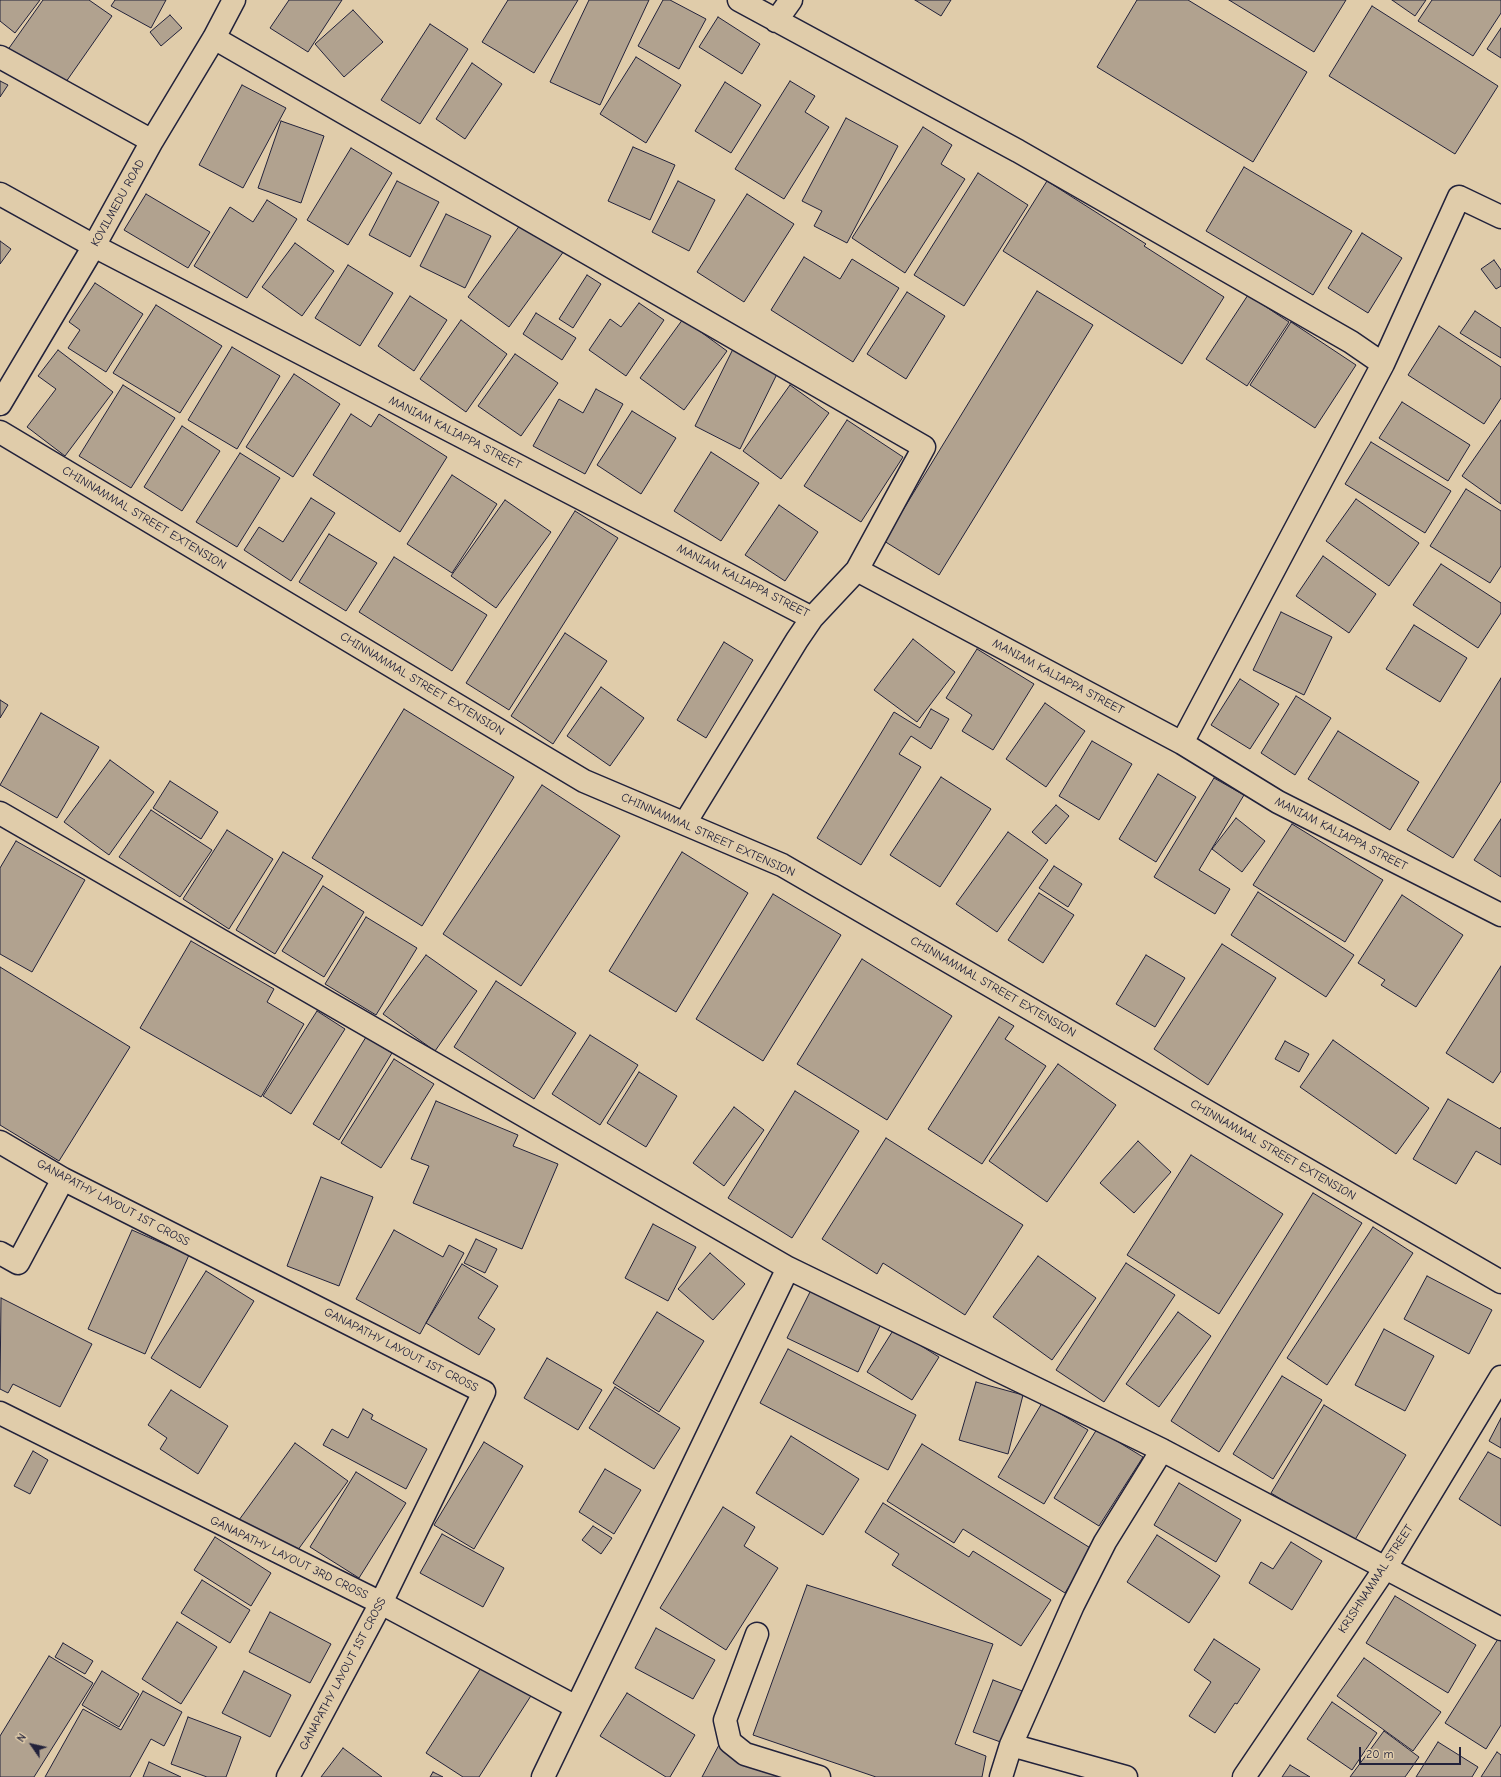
<!DOCTYPE html>
<html>
<head>
<meta charset="utf-8">
<style>
  body { margin:0 }
  #map { position:relative; width:1501px; height:1777px; overflow:hidden; background:#e0ccaa; font-family:"Comic Neue",sans-serif }
  canvas { display:block }
  .north { position:absolute; left:12px; top:1725px; width:40px; height:40px; -webkit-text-stroke:3px #e0ccaa; paint-order:stroke; rotate:304deg; font-size:11px; font-weight:700; line-height:16px; text-align:center; color:#22223b }
  .north::after { content:''; display:block; margin:auto; width:14px; height:18px; background:#22223b; clip-path:polygon(50% 0,100% 100%,50% 72%,0 100%) }
  .scale { position:absolute; left:1359px; top:1747px; width:102px; height:18px; box-sizing:border-box; border:2px solid #22223b; border-top:0; padding-left:5px; font-size:12px; line-height:14px; white-space:nowrap; color:#22223b; -webkit-text-stroke:3px #e0ccaa; paint-order:stroke }
</style>
</head>
<body>
<div id="map">
<canvas width="1501" height="1777"></canvas>
<div class="north">N</div>
<div class="scale">20 m</div>
</div>
<script>
const context = document.querySelector('canvas').getContext('2d');
context.lineJoin = 'round';
function paint(path, color) { context.fillStyle = color; context.fill(path, 'evenodd'); }
const toPath = rows => new Path2D(rows.map(r => 'M' + r).join(''));
function stroke(path, color, width, dash) { context.strokeStyle = color; context.lineWidth = width; context.lineCap = dash ? 'butt' : 'round'; context.setLineDash(dash || []); context.stroke(path); }
function write(font, color, halo, rows, align = 'center') {
  context.font = font + ' "Comic Neue",sans-serif'; context.lineWidth = 3; context.setLineDash([]); context.textBaseline = 'middle'; context.strokeStyle = halo; context.fillStyle = color; for (const [text, x, y, turn = 0] of rows) {
    context.save(); context.translate(x, y); context.rotate((+turn || 0) * Math.PI / 180); context.textAlign = isNaN(turn) ? turn : align; if (halo) context.strokeText(text, 0, 0); context.fillText(text, 0, 0); context.restore();
  }
}
const building = toPath([
  [0,0,40,0,15,33,0,21,0,0],
  [43,0,89,0,112,16,61,89,7,51,43,0],
  [115,0,166,0,151,28,111,6,115,0],
  [289,0,342,0,308,52,270,28,289,0],
  [508,0,578,0,534,73,482,42,508,0],
  [589,0,649,0,600,105,550,82,589,0],
  [663,0,670,0,706,19,679,69,638,46,663,0],
  [915,0,951,0,941,16,915,0],
  [1137,0,1188,0,1307,72,1253,162,1097,67,1137,0],
  [1229,0,1346,0,1314,52,1229,0],
  [1392,0,1426,0,1415,16,1392,0],
  [1432,0,1501,0,1501,13,1473,56,1418,21,1432,0],
  [1372,6,1498,86,1455,154,1329,76,1372,6],
  [353,10,383,42,344,77,315,44,353,10],
  [170,15,182,28,161,46,150,32,170,15],
  [718,17,760,44,742,74,699,47,718,17],
  [430,24,468,49,420,124,381,100,430,24],
  [1501,28,1501,58,1487,49,1501,28],
  [636,57,681,85,646,143,600,114,636,57],
  [472,63,502,84,465,139,436,119,472,63],
  [0,81,8,85,0,97,0,81],
  [790,81,815,96,805,112,829,127,784,199,735,169,790,81],
  [725,82,761,105,731,153,695,131,725,82],
  [242,85,286,108,243,188,199,165,242,85],
  [846,118,898,146,847,243,814,226,822,211,802,201,846,118],
  [281,121,324,136,301,203,258,188,281,121],
  [923,127,952,145,941,164,965,179,905,273,852,238,923,127],
  [633,147,675,165,650,220,608,201,633,147],
  [351,148,392,173,348,245,307,220,351,148],
  [1244,167,1352,231,1313,295,1206,231,1244,167],
  [978,173,1028,205,964,306,914,275,978,173],
  [397,181,439,202,410,257,369,235,397,181],
  [678,181,715,200,689,251,652,232,678,181],
  [1047,181,1146,244,1144,246,1224,297,1182,364,1003,251,1047,181],
  [146,194,210,232,188,268,124,230,146,194],
  [747,194,794,224,744,302,697,272,747,194],
  [267,200,297,219,247,298,194,266,230,207,253,222,267,200],
  [446,214,491,236,465,288,420,266,446,214],
  [523,221,564,251,509,327,468,297,523,221],
  [1362,233,1402,258,1368,313,1328,288,1362,233],
  [0,241,11,249,0,264,0,241],
  [295,243,334,271,302,316,262,287,295,243],
  [804,257,840,279,852,259,899,288,853,362,771,310,804,257],
  [1494,260,1501,270,1501,286,1496,289,1481,269,1494,260],
  [348,265,393,293,360,346,315,318,348,265],
  [587,275,601,284,573,328,559,319,587,275],
  [95,283,143,314,106,372,68,348,80,330,69,322,95,283],
  [1037,291,1093,325,939,575,884,541,1037,291],
  [907,292,945,316,906,379,867,354,907,292],
  [1248,295,1289,322,1247,386,1206,359,1248,295],
  [410,296,447,320,414,371,378,346,410,296],
  [639,303,664,320,626,376,589,350,610,319,621,327,639,303],
  [156,305,222,346,180,413,113,373,156,305],
  [1475,311,1501,328,1501,358,1460,333,1475,311],
  [536,313,576,338,562,360,523,334,536,313],
  [683,319,727,351,684,410,640,378,683,319],
  [461,320,507,354,466,412,420,379,461,320],
  [1291,322,1356,365,1315,428,1250,385,1291,322],
  [1439,326,1501,367,1501,398,1484,424,1408,375,1439,326],
  [232,347,280,376,237,449,188,420,232,347],
  [733,349,778,372,740,449,695,426,733,349],
  [58,350,113,392,65,456,27,427,56,389,38,376,58,350],
  [515,354,558,383,521,436,478,406,515,354],
  [294,374,340,404,293,477,246,447,294,374],
  [123,385,175,418,131,488,79,456,123,385],
  [790,385,829,413,781,479,743,451,790,385],
  [596,389,623,404,585,474,533,446,559,399,583,413,596,389],
  [1402,402,1470,445,1448,481,1379,438,1402,402],
  [632,411,676,438,641,494,597,465,632,411],
  [351,414,371,427,379,414,447,457,400,532,313,475,351,414],
  [847,420,903,457,861,522,804,486,847,420],
  [1501,420,1501,504,1462,476,1501,420],
  [182,426,220,451,182,511,144,487,182,426],
  [1371,442,1451,491,1425,533,1345,484,1371,442],
  [711,452,759,483,721,541,674,511,711,452],
  [240,453,280,478,237,547,196,522,240,453],
  [452,475,497,504,452,573,407,544,452,475],
  [1466,489,1501,511,1501,566,1490,583,1430,546,1466,489],
  [311,498,335,513,291,581,244,550,259,527,283,542,311,498],
  [1356,499,1419,543,1389,586,1326,541,1356,499],
  [505,500,551,532,496,608,451,576,505,500],
  [779,505,818,532,785,581,745,555,779,505],
  [575,511,618,538,509,710,466,683,575,511],
  [329,534,377,563,346,611,299,582,329,534],
  [1323,556,1376,594,1349,633,1296,596,1323,556],
  [394,557,487,615,452,671,359,612,394,557],
  [1441,564,1501,603,1501,613,1478,648,1413,605,1441,564],
  [1281,612,1332,637,1304,695,1253,670,1281,612],
  [1414,625,1467,658,1440,702,1386,669,1414,625],
  [565,633,607,661,553,744,511,716,565,633],
  [913,639,955,672,917,722,874,690,913,639],
  [724,642,753,660,706,738,677,720,724,642],
  [977,649,1034,684,993,750,962,731,972,715,946,698,977,649],
  [1501,678,1501,781,1453,858,1407,830,1501,678],
  [1240,679,1279,704,1250,749,1211,725,1240,679],
  [601,687,644,718,610,766,567,736,601,687],
  [1296,696,1331,718,1295,775,1261,753,1296,696],
  [0,700,8,705,0,718,0,700],
  [1045,703,1085,731,1046,787,1006,759,1045,703],
  [404,709,514,777,422,926,312,858,404,709],
  [931,709,949,719,931,749,911,736,899,754,921,767,861,865,817,838,894,712,920,728,931,709],
  [41,713,99,747,57,818,0,785,41,713],
  [1338,731,1419,782,1390,830,1308,779,1338,731],
  [1092,741,1132,764,1099,820,1059,796,1092,741],
  [110,760,154,792,109,855,64,822,110,760],
  [1158,774,1196,797,1156,862,1119,839,1158,774],
  [941,777,991,809,940,887,890,855,941,777],
  [1214,778,1244,795,1199,870,1230,889,1215,914,1154,877,1214,778],
  [170,781,218,812,201,839,153,808,170,781],
  [542,785,620,836,521,986,443,934,542,785],
  [1056,805,1069,816,1046,844,1032,832,1056,805],
  [151,810,212,850,180,897,119,857,151,810],
  [1236,818,1265,841,1242,872,1212,849,1236,818],
  [1501,819,1501,877,1474,860,1501,819],
  [1292,824,1383,880,1345,942,1253,885,1292,824],
  [227,830,273,859,229,929,183,899,227,830],
  [1008,832,1048,860,997,932,956,904,1008,832],
  [16,841,85,880,32,972,0,954,0,868,16,841],
  [283,852,323,876,275,954,236,930,283,852],
  [682,852,748,893,676,1012,609,971,682,852],
  [1054,866,1082,884,1068,907,1039,888,1054,866],
  [323,886,364,912,324,977,282,951,323,886],
  [1258,892,1354,955,1326,997,1231,935,1258,892],
  [1039,893,1074,915,1043,963,1008,940,1039,893],
  [773,894,841,935,763,1061,696,1019,773,894],
  [1402,895,1463,935,1416,1007,1381,985,1385,980,1358,963,1402,895],
  [366,917,417,948,376,1015,325,984,366,917],
  [191,941,274,989,267,1002,304,1024,261,1097,140,1028,191,941],
  [1222,944,1276,978,1208,1085,1154,1049,1222,944],
  [426,955,477,991,435,1051,383,1014,426,955],
  [1146,955,1185,978,1155,1027,1116,1004,1146,955],
  [862,959,952,1016,887,1120,797,1064,862,959],
  [1501,966,1501,1071,1493,1083,1446,1053,1501,966],
  [0,967,130,1047,59,1161,0,1125,0,967],
  [496,981,576,1033,534,1099,454,1047,496,981],
  [317,1011,345,1029,291,1114,263,1096,317,1011],
  [999,1017,1014,1026,1005,1039,1046,1066,982,1164,928,1129,999,1017],
  [590,1035,638,1065,600,1125,552,1094,590,1035],
  [366,1037,392,1053,339,1140,313,1124,366,1037],
  [1333,1040,1429,1108,1396,1154,1300,1087,1333,1040],
  [1285,1041,1309,1054,1299,1072,1275,1059,1285,1041],
  [394,1059,434,1084,381,1168,341,1143,394,1059],
  [1058,1064,1116,1105,1047,1202,989,1161,1058,1064],
  [639,1072,677,1096,646,1147,607,1123,639,1072],
  [795,1091,859,1131,792,1238,728,1198,795,1091],
  [1448,1099,1500,1129,1501,1127,1501,1165,1476,1151,1456,1184,1413,1159,1448,1099],
  [436,1101,518,1135,513,1146,558,1164,522,1249,413,1203,429,1166,411,1159,436,1101],
  [734,1107,764,1130,724,1186,693,1163,734,1107],
  [886,1138,1023,1225,965,1315,883,1263,877,1274,822,1239,886,1138],
  [1138,1141,1171,1172,1134,1213,1100,1183,1138,1141],
  [1191,1155,1283,1214,1219,1314,1127,1255,1191,1155],
  [321,1177,373,1197,339,1286,287,1266,321,1177],
  [1313,1193,1362,1223,1219,1452,1171,1421,1313,1193],
  [653,1224,696,1247,668,1301,625,1278,653,1224],
  [1373,1227,1413,1253,1327,1385,1287,1358,1373,1227],
  [132,1230,189,1255,145,1354,88,1329,132,1230],
  [394,1230,443,1257,449,1245,464,1253,420,1334,356,1299,394,1230],
  [476,1239,497,1249,485,1273,464,1263,476,1239],
  [710,1253,745,1284,713,1320,678,1289,710,1253],
  [1038,1256,1096,1298,1052,1360,993,1317,1038,1256],
  [1126,1263,1175,1295,1104,1402,1056,1370,1126,1263],
  [462,1264,498,1286,478,1318,495,1329,479,1355,426,1323,462,1264],
  [206,1271,254,1301,200,1388,151,1358,206,1271],
  [1427,1276,1492,1310,1469,1354,1404,1319,1427,1276],
  [811,1290,881,1324,858,1372,787,1338,811,1290],
  [1,1298,92,1344,60,1407,13,1384,8,1393,0,1389,1,1298],
  [657,1312,704,1341,659,1412,613,1383,657,1312],
  [1178,1312,1211,1336,1159,1407,1126,1384,1178,1312],
  [894,1329,939,1357,912,1400,867,1372,894,1329],
  [1384,1329,1434,1356,1405,1411,1355,1385,1384,1329],
  [788,1349,916,1415,888,1470,760,1403,788,1349],
  [547,1358,602,1390,578,1430,524,1398,547,1358],
  [1282,1376,1322,1400,1273,1479,1233,1454,1282,1376],
  [976,1382,1023,1395,1008,1454,959,1440,976,1382],
  [615,1387,680,1428,654,1469,589,1428,615,1387],
  [171,1390,228,1426,198,1474,160,1449,167,1438,148,1425,171,1390],
  [1042,1403,1088,1430,1044,1504,998,1477,1042,1403],
  [1324,1405,1406,1455,1353,1543,1271,1493,1324,1405],
  [363,1409,373,1415,371,1419,427,1449,406,1489,323,1445,332,1429,348,1438,363,1409],
  [1501,1418,1501,1448,1489,1441,1501,1418],
  [1097,1429,1143,1457,1099,1526,1054,1498,1097,1429],
  [791,1436,859,1479,823,1535,756,1493,791,1436],
  [484,1442,523,1466,474,1549,434,1525,484,1442],
  [295,1443,348,1481,292,1558,239,1520,295,1443],
  [922,1444,1092,1549,1065,1593,963,1529,954,1543,887,1501,922,1444],
  [33,1451,48,1460,30,1494,14,1486,33,1451],
  [1488,1452,1501,1459,1501,1526,1459,1499,1488,1452],
  [605,1469,641,1490,614,1534,579,1512,605,1469],
  [356,1472,406,1503,359,1578,310,1547,356,1472],
  [1179,1483,1241,1520,1216,1562,1154,1525,1179,1483],
  [883,1503,969,1557,973,1551,1051,1600,1021,1646,892,1565,899,1554,865,1532,883,1503],
  [723,1507,755,1527,744,1546,778,1568,726,1650,660,1608,723,1507],
  [593,1526,612,1538,601,1554,582,1540,593,1526],
  [442,1534,504,1568,483,1607,420,1573,442,1534],
  [1157,1535,1220,1576,1189,1623,1127,1582,1157,1535],
  [215,1537,271,1573,251,1606,194,1570,215,1537],
  [1291,1542,1322,1561,1292,1610,1249,1583,1261,1562,1273,1569,1291,1542],
  [202,1580,250,1610,230,1643,181,1613,202,1580],
  [807,1585,993,1644,955,1744,986,1756,982,1777,876,1777,753,1735,807,1585],
  [1395,1596,1476,1645,1448,1693,1366,1643,1395,1596],
  [270,1612,331,1644,310,1683,249,1652,270,1612],
  [177,1622,217,1647,181,1704,142,1679,177,1622],
  [656,1628,715,1660,693,1699,635,1668,656,1628],
  [1214,1639,1260,1669,1237,1704,1235,1703,1215,1733,1189,1716,1211,1682,1194,1670,1214,1639],
  [1498,1639,1501,1641,1501,1725,1486,1749,1445,1723,1498,1639],
  [63,1643,93,1661,85,1674,55,1657,63,1643],
  [49,1656,93,1683,34,1777,0,1777,0,1736,49,1656],
  [1364,1658,1441,1712,1413,1751,1337,1696,1364,1658],
  [486,1660,534,1691,479,1777,463,1777,426,1753,486,1660],
  [102,1671,139,1694,119,1727,82,1705,102,1671],
  [244,1671,291,1695,270,1737,222,1713,244,1671],
  [993,1680,1025,1692,1006,1744,973,1732,993,1680],
  [143,1691,182,1712,164,1746,151,1739,130,1777,45,1777,83,1709,121,1730,143,1691],
  [627,1693,695,1735,670,1777,666,1777,600,1736,627,1693],
  [1332,1702,1377,1733,1352,1770,1307,1739,1332,1702],
  [188,1717,241,1737,226,1777,207,1777,171,1764,188,1717],
  [1384,1731,1419,1757,1405,1777,1350,1777,1384,1731],
  [1438,1742,1478,1767,1472,1777,1416,1777,1438,1742],
  [719,1745,778,1777,702,1777,719,1745],
  [343,1748,382,1777,321,1777,343,1748],
  [1497,1752,1501,1755,1501,1777,1481,1777,1497,1752],
  [149,1762,181,1777,143,1777,149,1762],
  [1290,1765,1310,1777,1282,1777,1290,1765],
  [433,1772,443,1777,430,1777,433,1772]
]);
const minor = toPath([
  [739,0,1018,151,1351,342,1383,364],
  [776,21,791,0],
  [214,38,924,447,857,570],
  [0,57,152,141],
  [0,194,94,246,812,618,857,570,1182,743,1278,802,1501,915],
  [0,404,94,246,152,141,214,38,234,0],
  [0,432,584,781,782,865,1501,1282],
  [1182,743,1383,364,1459,197,1501,217],
  [0,813,788,1268,1162,1450,1501,1629],
  [685,823,797,640,812,618],
  [0,1142,63,1179,484,1392,381,1603,288,1777],
  [0,1253,18,1263,63,1179],
  [0,1413,381,1603,576,1707],
  [757,1634,725,1720,730,1742,745,1754,819,1777],
  [1011,1745,1126,1777],
  [543,1777,788,1268],
  [1001,1777,1011,1745,1073,1605,1105,1542,1162,1450],
  [1244,1777,1386,1567,1501,1377]
]);
const streetNames = [
  ["KOVILMEDU ROAD",118,203,-61],
  ["MANIAM KALIAPPA STREET",455,433,27],
  ["CHINNAMMAL STREET EXTENSION",144,518,31],
  ["MANIAM KALIAPPA STREET",743,581,27],
  ["MANIAM KALIAPPA STREET",1058,677,28],
  ["CHINNAMMAL STREET EXTENSION",422,684,31],
  ["MANIAM KALIAPPA STREET",1341,834,27],
  ["CHINNAMMAL STREET EXTENSION",708,835,24],
  ["CHINNAMMAL STREET EXTENSION",993,987,30],
  ["CHINNAMMAL STREET EXTENSION",1273,1150,30],
  ["GANAPATHY LAYOUT 1ST CROSS",113,1203,28],
  ["GANAPATHY LAYOUT 1ST CROSS",401,1350,27],
  ["GANAPATHY LAYOUT 3RD CROSS",289,1558,26],
  ["KRISHNAMMAL STREET",1376,1579,-57],
  ["GANAPATHY LAYOUT 1ST CROSS",343,1674,-62]
];
paint(building, '#b1a28f');
stroke(building, '#22223b', 1);
stroke(minor, '#22223b', 25);
stroke(minor, '#e0ccaa', 22);
write('12px', '#22223b', '#e0ccaa', streetNames);
</script>
</body>
</html>
